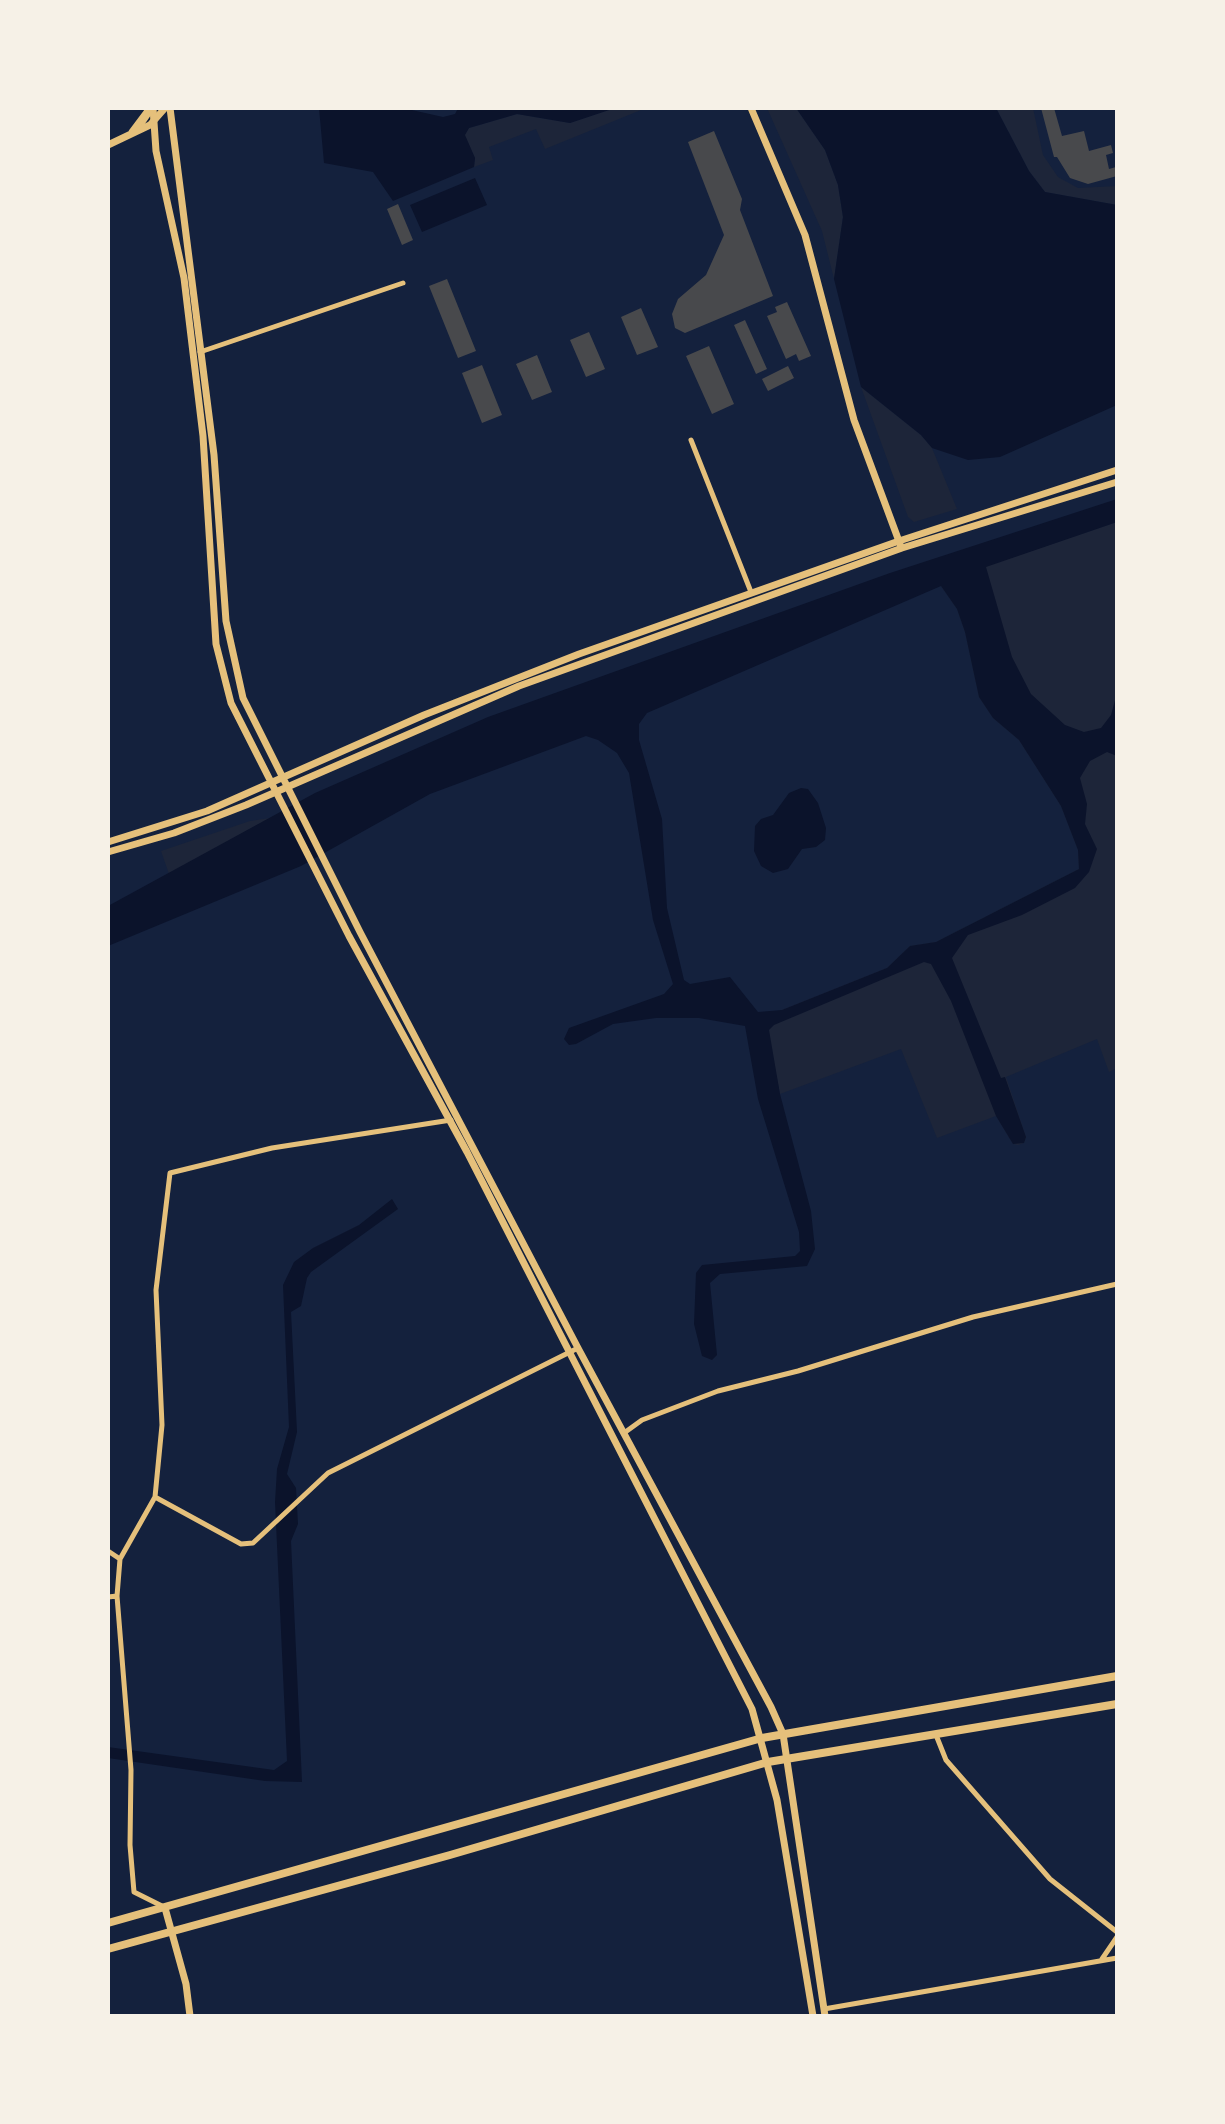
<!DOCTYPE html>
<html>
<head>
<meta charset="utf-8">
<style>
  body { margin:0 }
  #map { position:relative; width:1225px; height:2124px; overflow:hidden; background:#14213d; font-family:Arial,sans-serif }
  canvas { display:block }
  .frame { position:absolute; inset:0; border:110px solid #f6f1e7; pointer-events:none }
</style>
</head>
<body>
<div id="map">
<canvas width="1225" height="2124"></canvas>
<div class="frame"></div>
</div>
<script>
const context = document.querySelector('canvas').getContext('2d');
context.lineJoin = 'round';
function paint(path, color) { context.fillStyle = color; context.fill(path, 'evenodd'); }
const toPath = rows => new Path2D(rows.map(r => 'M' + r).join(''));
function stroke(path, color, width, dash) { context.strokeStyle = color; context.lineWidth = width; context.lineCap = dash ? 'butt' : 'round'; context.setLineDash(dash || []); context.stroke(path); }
const green = toPath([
  [615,108,646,108,545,149,536,129,489,147,493,160,474,167,475,158,464,135,469,128,517,114,570,123],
  [767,108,796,108,825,150,838,185,843,217,834,279,822,231],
  [996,108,1033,108,1043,155,1058,177,1078,188,1117,186,1117,205,1045,192,1029,171],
  [861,387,921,435,932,448,957,509,914,522,908,517],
  [1117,522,1117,1068,1109,1072,1097,1039,1006,1077,1026,1137,1024,1143,1018,1145,1013,1144,996,1116,937,1138,901,1049,780,1094,764,1014,782,1010,887,968,910,946,936,942,1079,869,1078,850,1061,806,1019,740,993,718,979,697,965,632,957,609,941,586,986,566],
  [270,818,169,874,161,851,250,821]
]);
const water = toPath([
  [319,108,403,108,443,117,455,114,458,108,615,108,570,123,517,114,469,128,465,135,475,158,474,167,393,201,373,172,324,163],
  [796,108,996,108,1029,171,1045,192,1117,205,1117,405,1000,457,968,460,932,448,921,435,861,387,834,279,843,217,838,185,825,150],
  [475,178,487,205,422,232,410,205],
  [1117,499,1117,522,986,567,1012,657,1031,694,1065,725,1084,732,1101,728,1111,715,1117,693,1117,756,1107,752,1090,761,1080,778,1087,804,1085,824,1097,849,1089,872,1075,888,1022,915,968,935,952,958,1001,1078,1005,1077,1026,1137,1024,1143,1013,1144,996,1116,951,1001,931,964,924,962,774,1025,769,1030,780,1094,811,1211,815,1249,807,1266,720,1274,710,1283,717,1355,712,1360,702,1356,694,1324,696,1273,702,1265,795,1256,800,1251,799,1232,758,1099,745,1026,699,1018,656,1018,613,1024,576,1044,569,1045,564,1039,569,1028,664,994,673,984,653,920,629,773,617,753,598,740,586,736,430,794,301,866,108,946,108,906,315,793,488,717,890,573],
  [941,586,957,609,965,632,979,697,993,718,1019,740,1061,806,1078,850,1079,869,936,942,910,946,887,968,782,1010,758,1012,730,977,690,984,684,980,667,908,662,819,639,740,639,724,647,713],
  [801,788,808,789,818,803,826,828,825,840,816,847,802,849,788,869,773,873,761,866,754,851,755,826,761,819,773,815,789,793],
  [392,1199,398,1209,311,1272,307,1278,301,1306,291,1312,297,1432,287,1474,296,1488,298,1524,291,1541,302,1782,265,1781,108,1758,108,1747,274,1770,287,1761,275,1502,277,1469,289,1427,283,1285,294,1262,313,1248,359,1225]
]);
const building = toPath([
  [1041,108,1054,108,1062,136,1084,131,1089,151,1111,145,1113,153,1106,155,1109,169,1116,167,1117,176,1088,184,1070,178,1057,157,1054,157],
  [714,131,742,199,740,210,773,296,685,333,675,328,672,314,678,299,706,275,724,235,688,142],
  [398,204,413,240,402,245,387,209],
  [447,279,476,351,458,358,429,286],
  [787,302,811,356,799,361,796,354,786,359,767,316,777,312,775,307],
  [641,308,658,347,637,355,621,317],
  [745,320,767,369,756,374,734,325],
  [589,332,605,369,586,377,570,340],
  [709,346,734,404,712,414,686,356],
  [537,355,552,392,532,400,516,364],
  [482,365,502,415,482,423,462,373],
  [788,366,794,378,768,391,762,379]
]);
const service = toPath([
  [141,127,150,114]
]);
const minor = toPath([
  [200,352,403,283],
  [691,440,751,592],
  [624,1433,642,1420,718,1391,798,1371,973,1317,1117,1284],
  [155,1497,241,1544,253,1543,328,1473,578,1348],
  [108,1551,120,1559],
  [108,1597,117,1596],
  [936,1735,946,1760,1050,1879,1117,1932],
  [164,1907,134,1892,130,1845,131,1770,117,1596,120,1559,155,1497,162,1425,156,1290,170,1173,272,1148,451,1120],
  [1102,1959,1117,1937],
  [824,2009,1117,1958]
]);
const tertiary = toPath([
  [751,108,805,235,854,420,900,544],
  [132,132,150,108],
  [108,145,150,125,165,108],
  [165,1908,186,1984,190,2016]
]);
const secondary = toPath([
  [153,108,156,151,184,278,203,436,216,644,231,703,349,936,467,1152,752,1709,777,1800,813,2016],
  [170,108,214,455,226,621,243,698,360,932,578,1348,771,1707,783,1734,825,2016],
  [108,842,207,811,424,715,579,654,899,541,1117,470],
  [108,852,174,833,246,805,519,686,902,548,1117,482]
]);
const primary = toPath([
  [108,1923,762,1738,1117,1676],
  [108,1949,450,1855,768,1762,1117,1704]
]);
paint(green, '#1d2539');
paint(water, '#0b132b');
paint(building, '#48494c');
stroke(service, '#e5c07b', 3);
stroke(minor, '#e5c07b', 5);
stroke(tertiary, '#e5c07b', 7);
stroke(secondary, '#e5c07b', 7);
stroke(primary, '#e5c07b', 8);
</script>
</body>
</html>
